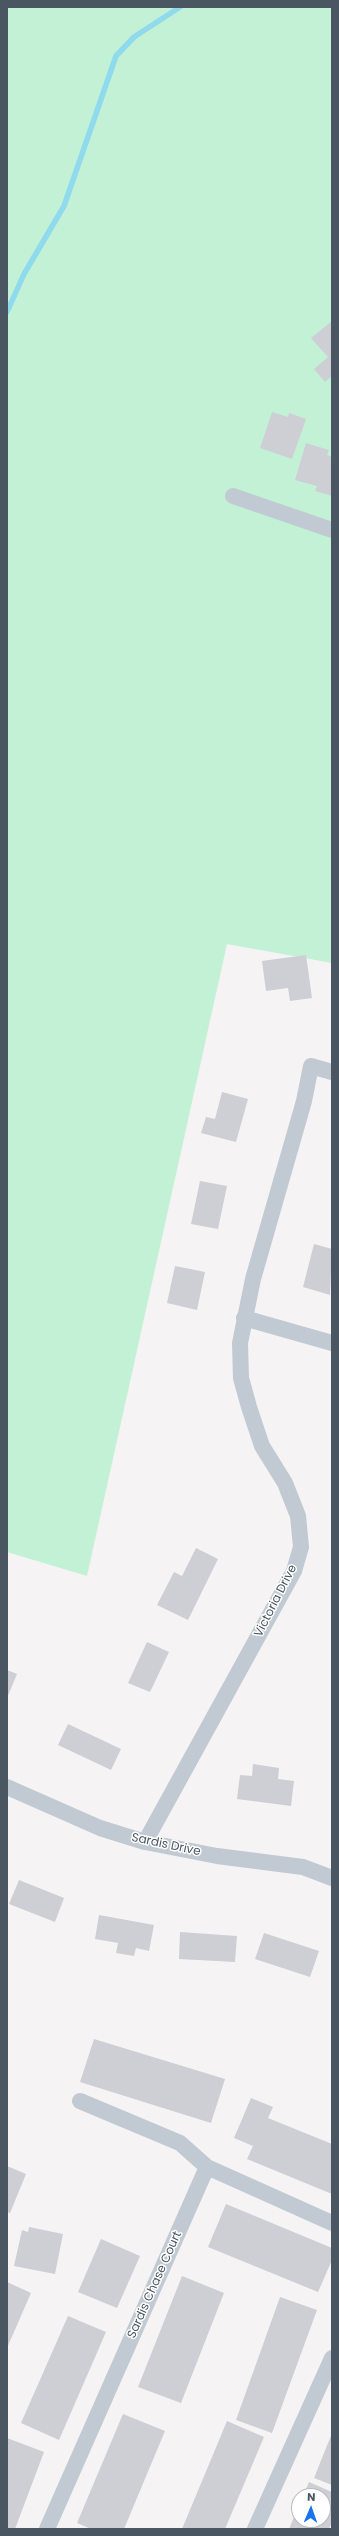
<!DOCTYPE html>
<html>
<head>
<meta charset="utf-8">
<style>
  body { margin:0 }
  #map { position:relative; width:339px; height:2536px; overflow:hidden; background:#f5f3f3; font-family:Poppins,sans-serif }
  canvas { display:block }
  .frame { position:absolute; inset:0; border:8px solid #4a5661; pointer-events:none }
  .north { position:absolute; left:291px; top:2488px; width:40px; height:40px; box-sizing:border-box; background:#fff; border:1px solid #b7bbc0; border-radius:50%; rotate:2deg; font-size:11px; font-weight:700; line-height:16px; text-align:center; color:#4a5661 }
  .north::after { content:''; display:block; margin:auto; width:14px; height:18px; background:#1a73e8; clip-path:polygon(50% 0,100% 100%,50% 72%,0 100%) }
</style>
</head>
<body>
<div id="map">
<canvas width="339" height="2536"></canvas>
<div class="frame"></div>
<div class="north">N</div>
</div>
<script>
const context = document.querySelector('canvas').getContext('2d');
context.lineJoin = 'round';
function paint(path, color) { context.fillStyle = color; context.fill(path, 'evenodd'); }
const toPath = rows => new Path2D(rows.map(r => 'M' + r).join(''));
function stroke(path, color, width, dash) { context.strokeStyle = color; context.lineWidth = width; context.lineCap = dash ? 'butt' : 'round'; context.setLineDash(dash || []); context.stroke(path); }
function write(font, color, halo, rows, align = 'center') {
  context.font = font + ' Poppins,sans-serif'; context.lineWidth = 3; context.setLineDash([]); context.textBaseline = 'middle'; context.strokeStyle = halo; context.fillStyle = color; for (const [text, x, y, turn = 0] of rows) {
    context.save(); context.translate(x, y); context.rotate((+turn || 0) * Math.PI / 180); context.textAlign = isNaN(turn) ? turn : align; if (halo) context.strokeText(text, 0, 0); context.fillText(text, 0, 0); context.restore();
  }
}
const green = toPath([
  [7,7,332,7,332,963,227,944,87,1576,7,1552]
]);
const stream = toPath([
  [7,312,24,274,64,206,116,56,134,37,180,7]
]);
const building = toPath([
  [332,321,332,376,325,382,314,369,328,357,311,338],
  [272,412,288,417,289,413,306,419,292,459,260,448],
  [306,443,329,450,327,455,332,457,332,496,315,491,317,486,295,480],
  [306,955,312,998,290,1001,288,988,266,991,262,961],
  [222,1092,248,1099,236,1142,201,1133,206,1117,215,1119],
  [200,1181,227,1186,218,1229,191,1224],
  [314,1244,332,1249,330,1295,303,1287],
  [175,1266,205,1272,197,1310,167,1303],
  [196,1548,218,1559,188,1620,157,1605,174,1572,182,1576],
  [147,1642,169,1652,150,1692,128,1683],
  [7,1670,17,1674,7,1698],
  [68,1724,121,1749,111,1770,58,1745],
  [253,1764,279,1768,278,1779,294,1781,291,1806,237,1799,240,1775,252,1776],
  [19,1880,64,1898,55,1922,9,1904],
  [99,1915,154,1925,149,1951,136,1948,134,1956,116,1953,118,1943,95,1939],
  [180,1932,237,1936,235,1962,179,1959],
  [264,1933,319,1951,310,1977,255,1959],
  [94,2039,225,2079,211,2123,80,2082],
  [251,2098,273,2107,268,2118,332,2144,332,2194,247,2159,253,2146,234,2138],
  [7,2166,26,2174,10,2213,7,2212],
  [226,2204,332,2248,332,2260,318,2292,208,2247],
  [29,2227,63,2234,55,2274,14,2266,22,2230,28,2232],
  [101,2239,140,2256,117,2308,78,2292],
  [182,2276,224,2293,181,2403,138,2387],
  [7,2282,31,2293,7,2348],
  [280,2297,317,2310,272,2433,236,2420],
  [68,2316,106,2332,59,2440,21,2423],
  [123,2414,165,2431,124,2529,91,2529,77,2523],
  [227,2421,264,2437,225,2529,182,2529],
  [332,2433,332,2485,314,2478],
  [7,2438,44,2452,15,2529,7,2529],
  [309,2482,332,2492,332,2522,329,2529,289,2529,299,2505,299,2520,323,2520,323,2496,303,2496]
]);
const minor = toPath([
  [233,496,332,530],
  [244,1318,332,1343],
  [7,1787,100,1828,145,1842,217,1856,303,1867,332,1878],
  [145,1842,294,1571,301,1547,298,1516,285,1483,262,1446,249,1407,241,1378,240,1343,253,1279,304,1101,311,1066,332,1072],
  [80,2101,180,2143,207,2167,332,2223],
  [47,2529,207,2167],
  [255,2529,332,2358]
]);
const streetNames = [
  ["Victoria Drive",276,1601,-63],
  ["Sardis Drive",166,1845,12],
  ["Sardis Chase Court",155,2285,-66]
];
paint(green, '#c3f1d5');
stroke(stream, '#90daee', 5.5);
paint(building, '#cdcfd5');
stroke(minor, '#c1cad2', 16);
write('12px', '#4a5661', '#fff', streetNames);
</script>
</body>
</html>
